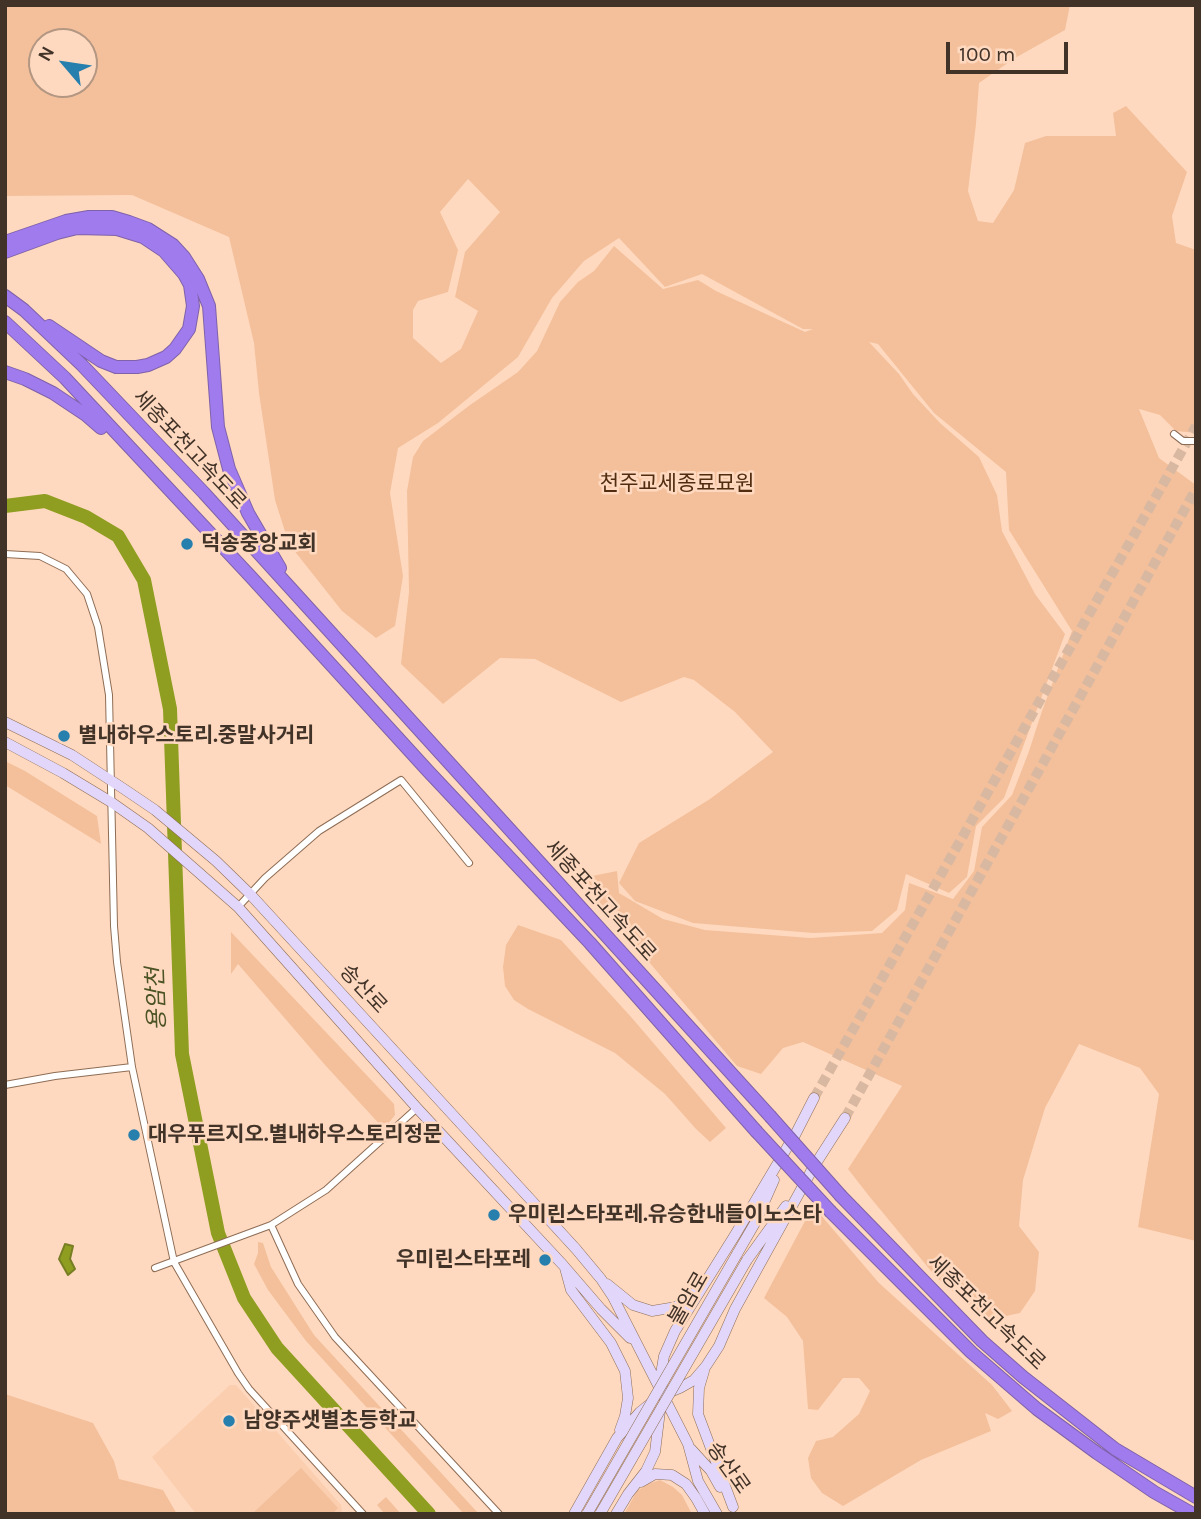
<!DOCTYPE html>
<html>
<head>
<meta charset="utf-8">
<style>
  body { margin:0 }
  #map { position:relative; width:1201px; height:1519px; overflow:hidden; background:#ffd9bf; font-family:Karla,sans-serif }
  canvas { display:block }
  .frame { position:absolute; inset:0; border:7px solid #423329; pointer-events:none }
  .north { position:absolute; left:28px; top:28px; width:70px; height:70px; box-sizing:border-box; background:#ffd9bf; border:2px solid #b39783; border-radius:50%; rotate:299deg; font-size:19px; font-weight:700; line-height:28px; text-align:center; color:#423329 }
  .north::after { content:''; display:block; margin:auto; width:24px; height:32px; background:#277fae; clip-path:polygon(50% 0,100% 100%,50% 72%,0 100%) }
  .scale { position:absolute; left:946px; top:42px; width:122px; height:32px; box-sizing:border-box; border:4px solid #423329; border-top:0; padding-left:9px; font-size:21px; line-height:24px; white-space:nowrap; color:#423329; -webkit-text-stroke:5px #ffd9bf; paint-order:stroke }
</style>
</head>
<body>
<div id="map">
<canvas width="1201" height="1519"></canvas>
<div class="frame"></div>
<div class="north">N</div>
<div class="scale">100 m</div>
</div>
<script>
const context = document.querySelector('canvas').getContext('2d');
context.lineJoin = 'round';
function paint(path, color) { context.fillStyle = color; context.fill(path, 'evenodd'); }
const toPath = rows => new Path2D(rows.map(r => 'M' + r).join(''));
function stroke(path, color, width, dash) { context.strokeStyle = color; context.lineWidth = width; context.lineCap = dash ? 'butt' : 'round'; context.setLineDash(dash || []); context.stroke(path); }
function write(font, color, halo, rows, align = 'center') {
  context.font = font + ' Karla,"Noto Sans KR",sans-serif'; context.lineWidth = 5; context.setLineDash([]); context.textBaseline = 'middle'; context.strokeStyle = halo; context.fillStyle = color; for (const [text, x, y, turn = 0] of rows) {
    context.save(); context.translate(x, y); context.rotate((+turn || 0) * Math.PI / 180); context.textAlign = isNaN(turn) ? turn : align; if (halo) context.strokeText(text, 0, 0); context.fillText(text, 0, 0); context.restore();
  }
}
const built = toPath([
  [230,1385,236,1385,341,1505,342,1511,339,1514,196,1514,152,1457]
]);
const green = toPath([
  [5,5,1070,5,1065,30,1015,58,979,83,976,124,968,191,978,221,993,223,1014,190,1025,143,1046,136,1116,136,1113,113,1126,106,1187,172,1172,216,1176,243,1196,250,1196,433,1176,431,1160,415,1139,409,1159,458,1196,485,1196,1241,1138,1227,1159,1094,1140,1068,1079,1044,1045,1108,1023,1180,1019,1226,1039,1252,1035,1291,1020,1313,987,1320,936,1277,869,1196,848,1169,902,1086,803,1042,783,1048,761,1074,737,1066,594,897,587,877,617,871,619,893,663,919,705,930,810,938,882,933,905,910,909,883,953,899,974,871,982,827,1012,795,1028,754,1042,711,1072,631,1009,530,1006,472,934,413,878,344,869,342,899,374,913,394,940,423,979,457,997,495,1002,531,1035,594,1065,634,1004,798,976,826,967,877,949,893,906,874,897,910,872,931,813,933,693,923,635,901,619,883,639,843,710,799,773,752,735,712,694,680,684,677,621,702,535,659,500,658,443,704,401,664,409,592,407,491,413,457,423,441,470,405,518,372,537,351,560,302,578,282,594,271,614,246,663,289,698,280,716,291,805,332,813,329,803,329,702,274,665,287,619,238,584,261,552,298,518,357,438,423,398,448,390,493,403,576,395,626,376,638,342,611,289,544,275,500,259,393,254,343,229,237,132,195,5,196],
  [42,42,84,42,84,84,42,84],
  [468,179,500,212,465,252,455,297,478,311,461,349,441,363,413,338,413,310,418,301,448,292,458,250,440,212],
  [5,761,25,771,97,816,101,844,5,785],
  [518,925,561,940,632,1018,726,1128,710,1142,696,1129,665,1094,615,1053,528,1009,514,1000,505,986,503,967,506,945],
  [231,932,394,1104,395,1115,384,1129,325,1065,238,964,231,974],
  [813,1206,879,1283,992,1385,1012,1411,998,1419,985,1413,991,1431,921,1460,843,1506,822,1493,811,1478,808,1458,816,1441,833,1437,859,1414,870,1391,859,1378,843,1378,818,1410,808,1409,803,1341,787,1317,764,1298],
  [258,1242,263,1243,271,1267,314,1335,479,1514,464,1514,306,1341,268,1290,254,1264,258,1253],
  [5,1394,93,1423,114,1461,119,1479,163,1490,177,1514,5,1514],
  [301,1468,338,1508,332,1514,252,1514],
  [660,1480,673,1487,682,1495,692,1514,624,1514,637,1491,648,1484],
  [386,1497,401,1514,385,1514,377,1505]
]);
const water = toPath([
  [65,1244,73,1246,70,1259,75,1269,68,1275,59,1259,65,1244]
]);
const river = toPath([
  [5,506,45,501,86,517,118,536,144,580,170,709,182,1054,218,1233,244,1298,277,1348,429,1514]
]);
const secondaryTunnel = toPath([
  [814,1098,1196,426],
  [845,1118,1196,489]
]);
const street = toPath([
  [1174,434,1183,441,1196,441],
  [5,554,40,556,66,569,87,594,98,627,109,695,114,926,117,962,132,1067,174,1262,238,1373,249,1389,363,1514],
  [238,907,265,878,319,831,401,780,469,863],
  [5,1085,55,1076,132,1067],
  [417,1108,326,1190,271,1225,298,1284,335,1337,499,1514],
  [155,1268,271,1225]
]);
const secondary = toPath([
  [5,722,72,755,124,789,155,810,216,861,250,894,576,1249,601,1279,613,1297,688,1444,698,1481,717,1514],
  [5,742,63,773,111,802,148,828,238,907,417,1108,563,1265,601,1309,630,1338],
  [792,1141,814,1098],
  [811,1171,845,1118],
  [737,1254,755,1223,774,1180],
  [747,1260,786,1206],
  [565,1268,571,1290,611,1343,625,1371,628,1398,625,1416,620,1430],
  [607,1284,633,1305,652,1311,676,1307,697,1291],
  [704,1371,699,1388,698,1414,733,1507],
  [662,1389,661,1374,664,1356,675,1331,735,1235,794,1136],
  [668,1393,680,1388,694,1380,706,1366,719,1346,735,1309,813,1168],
  [691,1449,711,1471,720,1487],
  [641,1482,655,1474,672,1475,686,1484,696,1498,705,1514],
  [574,1514,617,1438,640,1412,650,1404],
  [616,1514,628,1494,646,1471,655,1452,660,1411]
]);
const highway = toPath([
  [5,242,66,221,89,217,112,217,129,222,148,229,173,245,184,257,198,279,209,306,218,427,229,469,248,513,280,568],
  [5,252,57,233,77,228,117,229,143,237,164,251,184,274,190,285,193,306,189,329,175,349,166,357,148,365,137,367,116,367,101,361,49,326],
  [5,296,24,310,82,365,204,493,770,1116],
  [5,322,65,378,251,577,428,771,590,943,756,1131],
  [5,372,25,379,53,393,86,415,101,428],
  [841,1196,982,1341,1023,1377,1115,1449,1196,1497],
  [831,1212,971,1352,1037,1409,1097,1453,1154,1492,1193,1514]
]);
const secondaryBridge = toPath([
  [587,1514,737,1254],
  [600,1514,747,1260]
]);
const highwayBridge = toPath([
  [770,1116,841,1196],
  [756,1131,831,1212]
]);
const markers = [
  [187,544,7,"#277fae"],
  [64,736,7,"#277fae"],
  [134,1135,7,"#277fae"],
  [494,1215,7,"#277fae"],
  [545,1260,7,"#277fae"],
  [229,1421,7,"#277fae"]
];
const streetNames = [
  ["세종포천고속도로",189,450,47],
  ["세종포천고속도로",600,901,48],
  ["송산로",363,989,47],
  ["불암로",689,1299,-60],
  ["세종포천고속도로",986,1313,44],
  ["송산로",728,1468,55]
];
const parkNames = [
  ["천주교세종료묘원",677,484]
];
const poiNames = [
  ["덕송중앙교회",201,544],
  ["별내하우스토리.중말사거리",78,736],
  ["대우푸르지오.별내하우스토리정문",148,1135],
  ["우미린스타포레.유승한내들이노스타",508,1215],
  ["우미린스타포레",531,1260,"right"],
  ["남양주샛별초등학교",243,1421]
];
const waterNames = [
  ["용암천",157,999,-92]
];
paint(built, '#faceaf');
paint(green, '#f4c09b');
paint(water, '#8f9e20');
stroke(water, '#787e23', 2);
stroke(river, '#8f9e20', 14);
stroke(secondaryTunnel, '#d9b8a1', 10, [10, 5]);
stroke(street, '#8e6d55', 8);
stroke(secondary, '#8e6d55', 11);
stroke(highway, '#7f62a9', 14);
stroke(street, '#fff', 6);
stroke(secondary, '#e2d7fa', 10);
stroke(highway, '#a07bee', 12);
stroke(secondaryBridge, '#8e6d55', 11, []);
stroke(highwayBridge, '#7f62a9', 14, []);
stroke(secondaryBridge, '#e2d7fa', 10);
stroke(highwayBridge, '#a07bee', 12);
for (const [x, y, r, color] of markers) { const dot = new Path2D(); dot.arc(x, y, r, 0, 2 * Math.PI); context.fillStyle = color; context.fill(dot); stroke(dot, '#ffd9bf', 2.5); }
write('21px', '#423329', '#ffd9bf', streetNames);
write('21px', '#512c0e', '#ffd9bf', parkNames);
write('bold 21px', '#423329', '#ffd9bf', poiNames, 'left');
write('italic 23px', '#4c5324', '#ffd9bf', waterNames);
</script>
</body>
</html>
